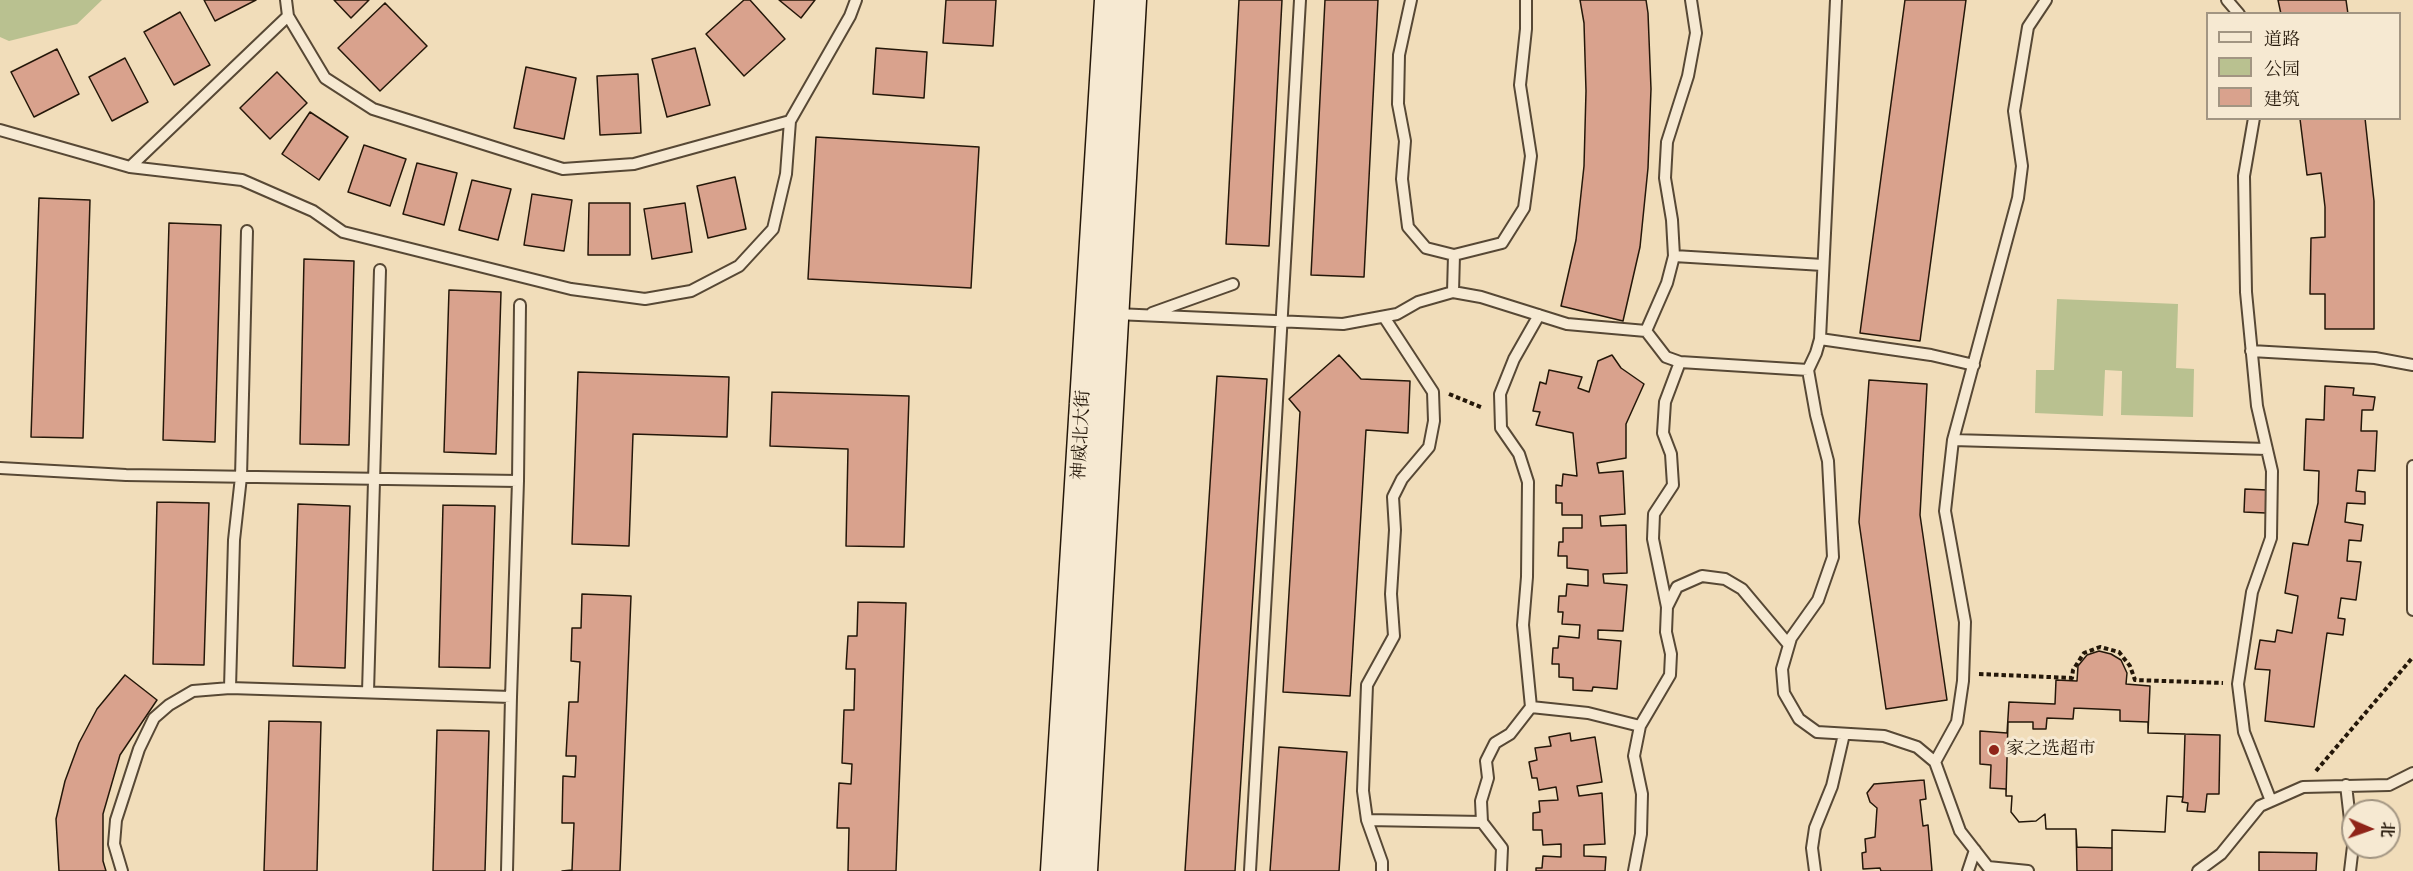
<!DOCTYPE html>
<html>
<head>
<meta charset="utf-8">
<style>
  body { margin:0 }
  #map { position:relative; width:2413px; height:871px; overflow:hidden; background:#f1ddba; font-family:Alegreya,"Noto Serif SC",serif }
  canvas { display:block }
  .legend { position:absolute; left:2206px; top:12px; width:195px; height:108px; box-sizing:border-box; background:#f6e9d2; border:2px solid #a29582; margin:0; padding:8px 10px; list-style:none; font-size:18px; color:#241709 }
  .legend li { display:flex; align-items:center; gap:12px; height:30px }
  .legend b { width:30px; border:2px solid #a29582 }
  .north { position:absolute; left:2341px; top:799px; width:60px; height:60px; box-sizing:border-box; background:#f6e9d2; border:2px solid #a29582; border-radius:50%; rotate:92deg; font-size:16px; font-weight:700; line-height:24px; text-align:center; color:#241709 }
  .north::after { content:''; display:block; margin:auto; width:21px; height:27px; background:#8f2418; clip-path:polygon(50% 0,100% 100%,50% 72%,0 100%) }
</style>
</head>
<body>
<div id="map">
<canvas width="2413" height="871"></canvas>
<ul class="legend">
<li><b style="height:8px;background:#f6e9d2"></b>道路</li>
<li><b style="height:16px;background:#b9c190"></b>公园</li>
<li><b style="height:16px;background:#d9a28d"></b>建筑</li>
</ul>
<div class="north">北</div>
</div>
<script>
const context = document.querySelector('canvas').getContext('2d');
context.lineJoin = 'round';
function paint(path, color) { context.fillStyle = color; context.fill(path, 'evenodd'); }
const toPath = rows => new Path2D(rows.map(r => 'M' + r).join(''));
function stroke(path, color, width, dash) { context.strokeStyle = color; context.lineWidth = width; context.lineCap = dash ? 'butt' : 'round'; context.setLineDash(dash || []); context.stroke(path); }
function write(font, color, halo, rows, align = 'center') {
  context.font = font + ' Alegreya,"Noto Serif SC",serif'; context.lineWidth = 6; context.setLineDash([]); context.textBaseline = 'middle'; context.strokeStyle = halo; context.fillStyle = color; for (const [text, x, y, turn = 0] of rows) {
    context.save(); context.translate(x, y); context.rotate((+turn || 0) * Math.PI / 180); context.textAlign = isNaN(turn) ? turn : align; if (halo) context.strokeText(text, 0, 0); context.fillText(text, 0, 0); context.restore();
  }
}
const green = toPath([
  [0,0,102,0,77,24,9,41,0,37],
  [2057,299,2178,304,2176,368,2194,369,2193,417,2121,415,2122,371,2105,370,2103,416,2035,413,2036,370,2054,370]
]);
const building = toPath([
  [204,0,256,0,215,21,204,0],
  [334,0,369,0,351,18,334,0],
  [744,0,750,0,785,39,744,76,706,34,744,0],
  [779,0,815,0,801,18,779,0],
  [946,0,996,0,993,46,943,43,946,0],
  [1239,0,1282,0,1269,246,1226,244,1239,0],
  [1325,0,1378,0,1364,277,1311,275,1325,0],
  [1580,0,1646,0,1648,13,1651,89,1648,168,1640,247,1623,321,1561,306,1576,240,1584,166,1586,91,1584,23,1580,0],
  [1905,0,1966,0,1920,341,1860,333,1905,0],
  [2278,0,2346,0,2348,14,2281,14,2278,0],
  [385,3,427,46,380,91,338,48,385,3],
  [180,12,210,65,174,85,144,32,180,12],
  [695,48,710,105,667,117,652,59,695,48],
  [876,48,927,52,924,98,873,94,876,48],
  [57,49,79,94,34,117,11,72,57,49],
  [125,58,148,102,112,121,89,77,125,58],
  [526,67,576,78,564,139,514,128,526,67],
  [277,72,307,103,270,139,240,108,277,72],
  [638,74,641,133,600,135,597,76,638,74],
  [310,112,348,137,319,180,282,154,310,112],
  [2365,118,2374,201,2374,329,2325,329,2325,294,2310,294,2311,238,2325,237,2325,207,2321,173,2307,175,2300,119,2365,118],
  [816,137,979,147,971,288,808,279,816,137],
  [364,145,406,159,390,206,348,192,364,145],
  [417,163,457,173,444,225,403,214,417,163],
  [735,177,746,229,708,238,697,186,735,177],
  [472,180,511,189,498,240,459,230,472,180],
  [532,194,572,200,564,251,524,245,532,194],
  [39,198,90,200,83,438,31,437,39,198],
  [589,203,630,203,630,255,588,255,589,203],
  [685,203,692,252,652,259,644,209,685,203],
  [169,223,221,225,215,442,163,440,169,223],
  [304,259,354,261,349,445,300,444,304,259],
  [449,290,501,292,496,454,444,452,449,290],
  [1339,355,1361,379,1410,381,1408,433,1366,430,1350,696,1283,692,1300,412,1289,399,1339,355],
  [1612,355,1621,368,1644,384,1626,424,1626,458,1597,463,1599,473,1623,471,1625,514,1600,516,1601,526,1626,525,1627,573,1603,574,1604,583,1627,585,1623,631,1598,630,1598,639,1621,641,1617,689,1593,687,1592,691,1573,690,1573,678,1559,677,1559,664,1552,664,1553,648,1558,648,1559,636,1579,638,1580,625,1562,624,1563,612,1558,612,1559,596,1566,596,1567,584,1588,586,1588,570,1567,568,1567,556,1558,556,1559,542,1563,542,1563,528,1582,528,1582,515,1562,515,1562,503,1556,503,1556,485,1562,486,1563,474,1577,476,1573,433,1536,425,1540,412,1533,411,1540,382,1546,384,1549,370,1582,377,1578,388,1589,392,1598,361,1612,355],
  [578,372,729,377,727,437,633,434,629,546,572,544,578,372],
  [1217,376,1267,379,1235,871,1185,871,1217,376],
  [1869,380,1927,384,1920,515,1947,700,1886,709,1859,522,1869,380],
  [2325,386,2354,388,2353,395,2375,397,2373,410,2362,410,2361,431,2377,431,2375,471,2358,470,2356,491,2365,492,2365,504,2347,503,2345,522,2363,525,2361,541,2349,540,2347,561,2361,562,2356,600,2341,598,2338,618,2345,619,2343,635,2327,633,2314,727,2265,721,2270,670,2255,669,2260,640,2275,642,2277,630,2292,633,2298,596,2285,593,2293,543,2308,545,2318,503,2319,471,2304,470,2306,419,2324,420,2325,386],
  [772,392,909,396,904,547,846,546,848,449,770,446,772,392],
  [2245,489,2267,490,2266,513,2244,512,2245,489],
  [157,502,209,503,204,665,153,664,157,502],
  [298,504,350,506,345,668,293,666,298,504],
  [443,505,495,506,490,668,439,667,443,505],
  [582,594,631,596,620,871,562,871,572,870,574,823,562,823,563,776,575,777,576,756,566,756,569,702,578,702,580,662,571,661,572,628,581,628,582,594],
  [858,602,906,603,896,871,848,871,849,828,837,828,839,783,851,784,852,764,842,763,844,710,854,710,855,669,846,669,848,636,857,636,858,602],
  [2099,651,2111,654,2121,660,2127,673,2126,684,2150,686,2148,733,2220,735,2219,794,2207,794,2205,812,2187,811,2188,803,2182,802,2183,797,2167,796,2165,832,2112,830,2112,871,2077,871,2076,829,2046,829,2045,814,2036,821,2019,822,2011,812,2012,796,2006,796,2006,789,1990,788,1991,765,1980,764,1980,731,2007,733,2009,702,2055,704,2056,680,2077,681,2078,666,2087,655,2099,651],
  [125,675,157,700,120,755,103,814,103,861,106,871,59,871,56,819,65,781,79,743,97,709,125,675],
  [2074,708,2120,710,2120,721,2148,722,2148,733,2185,734,2183,797,2167,796,2165,832,2112,830,2112,848,2077,847,2076,829,2046,829,2045,814,2036,821,2019,822,2011,812,2012,796,2006,796,2008,722,2033,722,2033,729,2046,729,2047,718,2073,719,2074,708],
  [269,721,321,722,317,871,264,871,269,721],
  [437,730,489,731,485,871,433,871,437,730],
  [1570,733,1571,741,1595,737,1602,782,1577,786,1579,796,1602,793,1605,844,1584,845,1584,856,1606,857,1605,871,1536,871,1536,868,1542,868,1543,856,1561,857,1561,844,1543,845,1542,830,1533,830,1533,813,1540,812,1539,801,1558,800,1556,787,1539,790,1537,778,1532,778,1529,762,1537,760,1535,748,1551,746,1549,737,1570,733],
  [1279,747,1347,752,1339,871,1270,871,1279,747],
  [1924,780,1926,799,1920,800,1923,826,1928,825,1932,871,1881,871,1880,868,1863,869,1862,853,1866,852,1865,839,1875,837,1877,808,1870,802,1867,793,1874,784,1924,780],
  [2259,852,2317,853,2316,871,2259,871,2259,852]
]);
const path = toPath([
  [1449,394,1483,408],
  [1979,674,2072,678,2073,670,2084,653,2100,647,2119,652,2130,666,2135,680,2223,683],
  [2316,771,2413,657]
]);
const lane = toPath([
  [286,0,288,16,325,78,373,109,563,169,634,164,790,121,850,16,856,0],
  [1411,0,1399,55,1398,104,1405,141,1402,179,1408,227,1426,248,1454,255,1502,243,1524,208,1531,156,1520,85,1526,29,1526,0],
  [1836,0,1820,339,1816,353,1808,370,1816,415,1828,461,1833,557,1818,600,1791,638,1782,669,1784,693,1799,719,1817,732,1884,736,1917,747,1935,762,1960,831,1988,867,2028,871],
  [2227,0,2239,14],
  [2254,118,2244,176,2246,292,2257,406,2272,471,2271,538,2252,592,2238,684,2244,732,2271,801],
  [0,130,130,167,242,180,313,211,343,232,571,289,645,299,691,291,739,266,773,229,786,174,790,121],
  [130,167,288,16],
  [1674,256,1823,265],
  [1453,292,1454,255],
  [1152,313,1233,284],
  [1116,314,1343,324,1397,314,1418,302,1453,292,1481,297,1567,324,1646,331,1666,357,1680,362,1808,370],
  [1646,331,1667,283,1674,256,1672,220,1665,178,1667,142,1688,76,1696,33,1691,0],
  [1820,339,1931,355,1974,365],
  [2251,351,2375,358,2413,365],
  [1953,440,2267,449],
  [2413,466,2413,610],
  [0,468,126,475,518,481],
  [1667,607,1653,539,1654,514,1673,485,1671,454,1663,433,1665,402,1680,362],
  [230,688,234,540,241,477,247,231],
  [368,692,380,270],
  [1531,707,1588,713,1640,726],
  [1935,762,1957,722,1963,681,1965,622,1945,511,1953,440,2018,198,2022,166,2014,111,2028,27,2046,0],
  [2346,785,2353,846],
  [1367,820,1482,822],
  [122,871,114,844,116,820,139,749,154,718,169,705,193,691,230,688,511,697],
  [507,871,511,697,518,481,520,305],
  [1250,871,1300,0],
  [1382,871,1382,862,1367,820,1363,791,1367,685,1394,636,1391,594,1395,530,1393,497,1402,479,1429,447,1434,421,1433,392,1384,317],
  [1501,871,1502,848,1482,822,1481,801,1488,778,1486,761,1495,743,1510,734,1531,707,1523,625,1527,577,1528,482,1519,454,1501,428,1500,394,1514,359,1539,315],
  [1634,871,1641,834,1642,794,1634,756,1640,726,1670,675,1671,654,1666,632,1667,607,1677,587,1702,576,1725,579,1742,589,1789,645],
  [1815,871,1812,848,1815,828,1832,786,1844,734],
  [1968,871,1975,850],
  [2198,871,2221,854,2260,806,2303,787,2389,785,2413,773],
  [2350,871,2353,846]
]);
const secondary = toPath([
  [1056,871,1110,0],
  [1082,871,1131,0]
]);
const markers = [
  [1994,750,6,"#8f2418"]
];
const streetNames = [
  ["神威北大街",1082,435,-87]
];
const poiNames = [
  ["家之选超市",2006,750]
];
paint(green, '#b9c190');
paint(building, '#d9a28d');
stroke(building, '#241709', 1.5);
stroke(lane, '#574835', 14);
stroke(secondary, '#241709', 33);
stroke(path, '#241709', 4, [4.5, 3]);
stroke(lane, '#f6e9d2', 10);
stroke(secondary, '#f6e9d2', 30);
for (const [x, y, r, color] of markers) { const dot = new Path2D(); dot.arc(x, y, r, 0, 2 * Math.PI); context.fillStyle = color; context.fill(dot); stroke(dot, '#f6e9d2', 2); }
write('18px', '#241709', '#f6e9d2', streetNames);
write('18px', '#241709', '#f6e9d2', poiNames, 'left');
</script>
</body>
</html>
